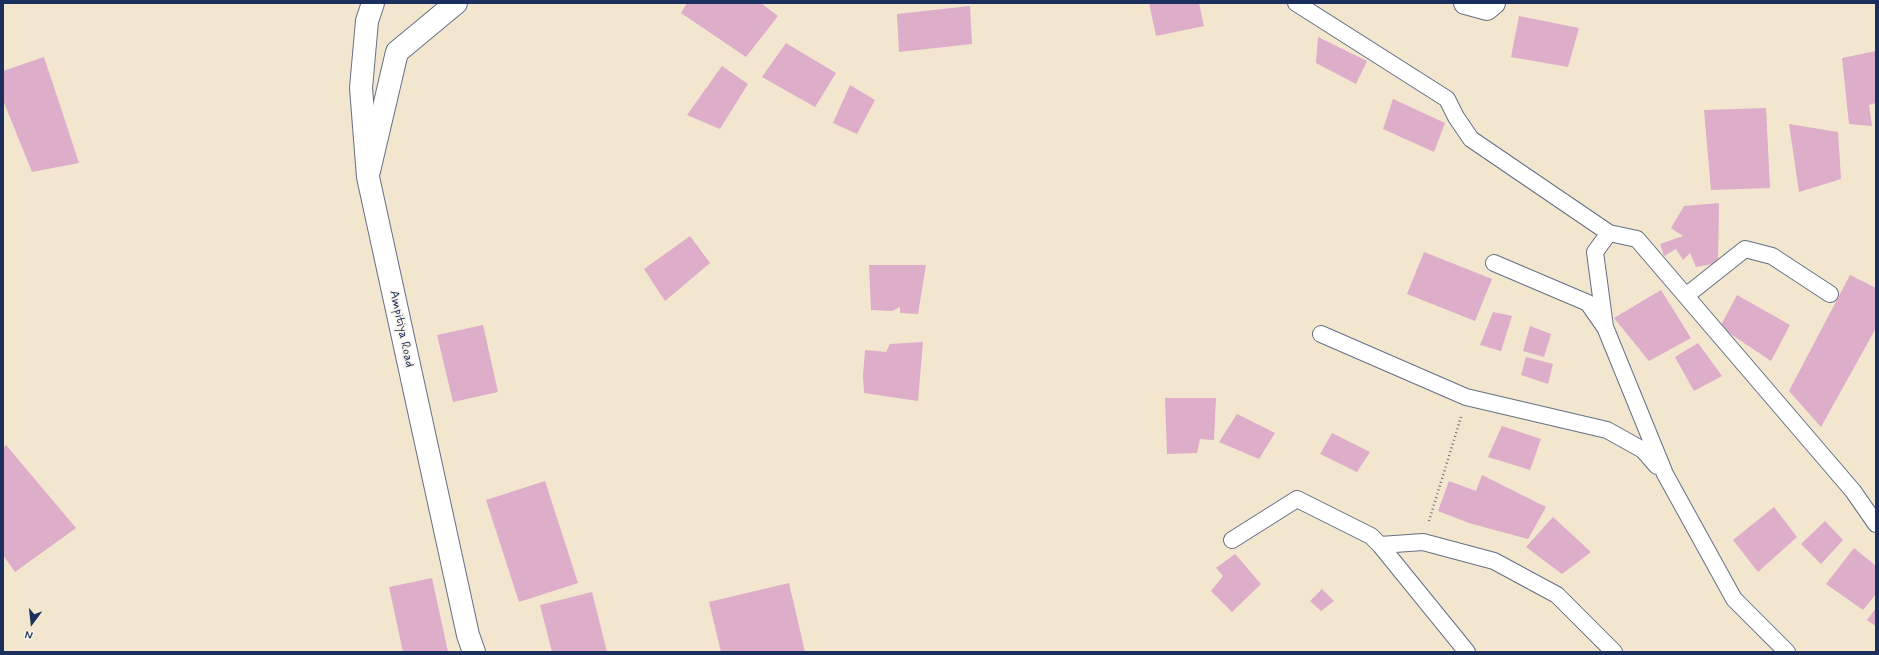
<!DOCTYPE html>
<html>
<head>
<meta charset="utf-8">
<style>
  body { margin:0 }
  #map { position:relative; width:1879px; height:655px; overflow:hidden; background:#f2e6ce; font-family:Mynerve,sans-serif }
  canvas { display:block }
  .frame { position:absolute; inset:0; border:4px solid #1b2f5e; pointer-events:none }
  .north { position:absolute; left:12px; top:603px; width:40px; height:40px; -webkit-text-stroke:3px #f7f3e8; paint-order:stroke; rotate:195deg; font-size:11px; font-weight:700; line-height:16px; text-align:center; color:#1b2f5e }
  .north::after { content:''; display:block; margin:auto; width:14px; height:18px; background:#1b2f5e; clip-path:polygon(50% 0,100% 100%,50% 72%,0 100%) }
</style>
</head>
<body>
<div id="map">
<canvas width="1879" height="655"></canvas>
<div class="frame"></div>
<div class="north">N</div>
</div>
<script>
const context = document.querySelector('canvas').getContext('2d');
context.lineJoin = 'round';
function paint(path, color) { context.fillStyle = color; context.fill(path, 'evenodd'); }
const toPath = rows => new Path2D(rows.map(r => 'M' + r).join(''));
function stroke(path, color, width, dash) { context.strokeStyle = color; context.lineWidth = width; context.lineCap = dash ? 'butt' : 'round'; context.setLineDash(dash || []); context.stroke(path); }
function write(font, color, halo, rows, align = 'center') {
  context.font = font + ' Mynerve,sans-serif'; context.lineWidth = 3.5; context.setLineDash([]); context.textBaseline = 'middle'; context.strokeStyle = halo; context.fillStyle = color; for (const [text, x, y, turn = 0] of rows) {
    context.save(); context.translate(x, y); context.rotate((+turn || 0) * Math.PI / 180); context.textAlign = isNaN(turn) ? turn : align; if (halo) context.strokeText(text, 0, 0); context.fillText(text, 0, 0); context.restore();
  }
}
const building = toPath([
  [687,3,761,3,778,16,746,57,681,13],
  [1149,3,1199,3,1204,26,1156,36],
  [970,6,972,44,899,52,897,14],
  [1519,16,1579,28,1568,67,1511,57],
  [1318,37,1367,61,1356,84,1316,63],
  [786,43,836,73,815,107,762,77],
  [1876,51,1876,103,1869,105,1872,126,1849,124,1842,58],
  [44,57,79,163,32,172,3,100,3,71],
  [722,66,748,84,720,129,687,115],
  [850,85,875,100,857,134,833,123],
  [1393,99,1445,123,1434,152,1383,129],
  [1766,108,1770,188,1711,190,1704,110],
  [1789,124,1838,132,1841,179,1799,192],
  [1719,203,1718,263,1696,267,1690,253,1683,260,1676,249,1664,256,1660,244,1683,236,1671,228,1684,206],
  [690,236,710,263,665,301,644,269],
  [1424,252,1492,279,1475,321,1407,294],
  [869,265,926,265,918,314,900,313,900,307,892,311,871,310],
  [1850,275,1876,288,1876,328,1821,427,1789,391],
  [1661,290,1691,338,1649,361,1614,318],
  [1737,295,1790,325,1771,361,1720,327],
  [1493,312,1512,316,1501,351,1480,345],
  [483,325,498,392,453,402,437,335],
  [1530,326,1551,334,1544,357,1523,351],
  [923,342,918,401,864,393,863,376,865,350,886,352,890,344],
  [1698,343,1722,376,1694,391,1675,357],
  [1526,357,1553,364,1548,384,1521,375],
  [1165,398,1216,398,1214,440,1200,439,1197,453,1167,454],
  [1237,414,1275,433,1259,459,1219,442],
  [1502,426,1541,439,1530,470,1488,457],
  [1332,433,1370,452,1357,472,1320,454],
  [6,445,76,528,15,572,3,555,3,448],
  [1482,475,1546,507,1528,539,1469,523,1438,511,1449,481,1476,491],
  [545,481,578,583,519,602,486,500],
  [1774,507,1797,537,1758,572,1733,540],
  [1553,517,1591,552,1562,574,1526,547],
  [1825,521,1843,540,1821,564,1801,544],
  [1854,548,1876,566,1876,594,1863,610,1826,584],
  [1235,554,1261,584,1232,612,1211,591,1223,576,1216,568],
  [432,578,448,652,403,652,389,587],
  [789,583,805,652,721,652,709,602],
  [1322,589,1334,601,1321,611,1310,601],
  [592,592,607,652,552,652,540,605],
  [1876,608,1876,626,1867,620]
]);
const path = toPath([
  [1429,521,1461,417]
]);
const service = toPath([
  [1296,3,1447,99,1456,117,1471,139,1609,233],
  [1494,263,1588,303,1604,326],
  [1687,295,1745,249,1772,256,1830,294],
  [1321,334,1466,397,1607,430,1643,450,1657,466],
  [1232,540,1297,499,1371,536,1380,545,1467,652],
  [1380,545,1423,542,1494,561,1557,595,1614,652],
  [1787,652,1734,599,1665,474,1605,327,1595,252,1609,233,1637,239,1853,491,1876,524]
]);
const tertiary = toPath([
  [1465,3,1487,9,1494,3],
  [369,171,397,52,456,3]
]);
const primary = toPath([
  [373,3,367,21,361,88,368,177,468,635,474,652]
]);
const streetNames = [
  ["Ampitiya Road",401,329,78]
];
paint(building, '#ddadca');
stroke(service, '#666f85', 18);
stroke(tertiary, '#666f85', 24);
stroke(primary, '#666f85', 24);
stroke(path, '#666f85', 2.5, [1, 3]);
stroke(service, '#fff', 16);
stroke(tertiary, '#fff', 22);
stroke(primary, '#fff', 22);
write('13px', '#1b2f5e', '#f7f3e8', streetNames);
</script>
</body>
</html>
